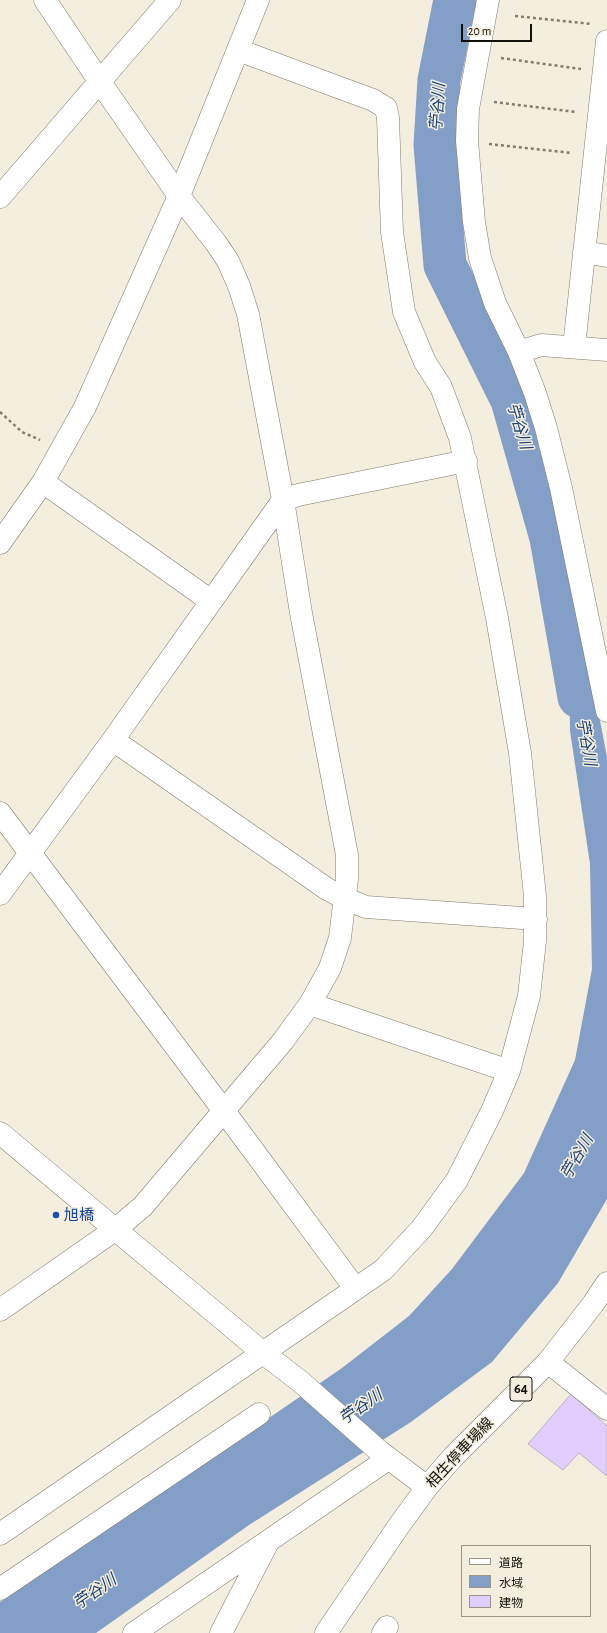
<!DOCTYPE html>
<html>
<head>
<meta charset="utf-8">
<style>
  body { margin:0 }
  #map { position:relative; width:607px; height:1633px; overflow:hidden; background:#f4eede; font-family:"Alegreya Sans","Noto Sans JP",sans-serif }
  canvas { display:block }
  .legend { position:absolute; left:461px; top:1545px; width:130px; height:72px; box-sizing:border-box; background:#f4eede; border:1px solid #9a958a; margin:0; padding:5px 7px; list-style:none; font-size:12px; color:#12100b }
  .legend li { display:flex; align-items:center; gap:8px; height:20px }
  .legend b { width:20px; border:1px solid #9a958a }
  .scale { position:absolute; left:461px; top:24px; width:71px; height:18px; box-sizing:border-box; border:2px solid #12100b; border-top:0; padding-left:5px; font-size:12px; line-height:14px; white-space:nowrap; color:#12100b; -webkit-text-stroke:3px #f4eede; paint-order:stroke }
</style>
</head>
<body>
<div id="map">
<canvas width="607" height="1633"></canvas>
<ul class="legend">
<li><b style="height:5px;background:#fff"></b>道路</li>
<li><b style="height:11px;background:#839fc8"></b>水域</li>
<li><b style="height:11px;background:#e1cefe"></b>建物</li>
</ul>
<div class="scale">20 m</div>
</div>
<script>
const context = document.querySelector('canvas').getContext('2d');
context.lineJoin = 'round';
function paint(path, color) { context.fillStyle = color; context.fill(path, 'evenodd'); }
const toPath = rows => new Path2D(rows.map(r => 'M' + r).join(''));
function stroke(path, color, width, dash) { context.strokeStyle = color; context.lineWidth = width; context.lineCap = dash ? 'butt' : 'round'; context.setLineDash(dash || []); context.stroke(path); }
function write(font, color, halo, rows, align = 'center') {
  context.font = font + ' "Alegreya Sans","Noto Sans JP",sans-serif'; context.lineWidth = 3; context.setLineDash([]); context.textBaseline = 'middle'; context.strokeStyle = halo; context.fillStyle = color; for (const [text, x, y, turn = 0] of rows) {
    context.save(); context.translate(x, y); context.rotate((+turn || 0) * Math.PI / 180); context.textAlign = isNaN(turn) ? turn : align; if (halo) context.strokeText(text, 0, 0); context.fillText(text, 0, 0); context.restore();
  }
}
const water = toPath([
  [568,583,591,674,607,757,607,1199,558,1283,492,1362,411,1422,249,1525,96,1633,0,1633,0,1602,342,1368,409,1316,452,1269,524,1173,575,1060,592,969,590,864,570,731]
]);
const river = toPath([
  [455,0,439,80,435,145,445,265,512,400,551,538,579,697]
]);
const building = toPath([
  [571,1394,607,1426,607,1476,579,1453,563,1470,528,1444,571,1394]
]);
const path = toPath([
  [515,16,592,24],
  [501,58,581,69],
  [494,102,576,112],
  [489,144,572,153],
  [0,412,22,432,40,440]
]);
const minor = toPath([
  [488,0,468,109,467,141,474,222,480,258,495,303,519,352,535,393,546,428,561,488,607,711],
  [0,197,170,0],
  [584,252,607,256],
  [574,347,607,41],
  [519,352,541,345,607,350],
  [43,482,211,601],
  [0,543,43,482,85,407,179,196,258,0],
  [113,740,327,889,346,899,366,907,536,919],
  [0,813,224,1111,355,1288],
  [0,894,113,740,283,500,298,495,466,461],
  [310,1004,509,1071],
  [0,1133,262,1352,301,1382,379,1451,427,1487],
  [0,1310,116,1229,143,1206,283,1041,310,1004,330,968,340,938,347,879,347,855,301,613,283,500,248,314,239,286,228,261,216,243,179,196,100,82,45,0],
  [548,1362,607,1409],
  [0,1534,383,1270,422,1228,457,1180,492,1111,509,1071,529,996,535,941,535,896,520,753,497,618,460,438,441,387,425,362,404,312,392,232,388,118,386,108,373,100,238,50],
  [0,1589,259,1414],
  [134,1633,388,1459],
  [221,1633,268,1542],
  [383,1633,387,1627]
]);
const major = toPath([
  [326,1633,398,1527,427,1487,453,1457,548,1362,593,1304,607,1283]
]);
const markers = [
  [56,1215,4,"#1a4fb4"]
];
const shields = [
  [521,1389,22]
];
const shieldNames = [
  ["64",521,1389]
];
const transitNames = [
  ["旭橋",64,1215]
];
const streetNames = [
  ["相生停車場線",460,1453,-47]
];
const waterNames = [
  ["苧谷川",438,107,-86],
  ["苧谷川",519,426,73],
  ["苧谷川",586,742,80],
  ["苧谷川",577,1157,-60],
  ["苧谷川",361,1407,-35],
  ["苧谷川",95,1592,-35]
];
paint(water, '#839fc8');
stroke(river, '#839fc8', 43);
paint(building, '#e1cefe');
stroke(building, '#b8b2c1', 1);
stroke(minor, '#817b6d', 23);
stroke(major, '#817b6d', 23);
stroke(path, '#817d73', 2.5, [3, 3]);
stroke(minor, '#fff', 22);
stroke(major, '#fff', 22);
for (const [x, y, r, color] of markers) { const dot = new Path2D(); dot.arc(x, y, r, 0, 2 * Math.PI); context.fillStyle = color; context.fill(dot); stroke(dot, '#f4eede', 1.5); }
for (const [x, y, w] of shields) { const box = new Path2D(); box.roundRect(x - w / 2, y - 12, w, 24, 3); context.fillStyle = '#f4eede'; context.fill(box); stroke(box, '#12100b', 1); }
write('bold 14px', '#12100b', null, shieldNames);
write('15px', '#164399', '#f4eede', transitNames, 'left');
write('15px', '#12100b', '#f4eede', streetNames);
write('italic 16px', '#1c4074', '#f4eede', waterNames);
</script>
</body>
</html>
